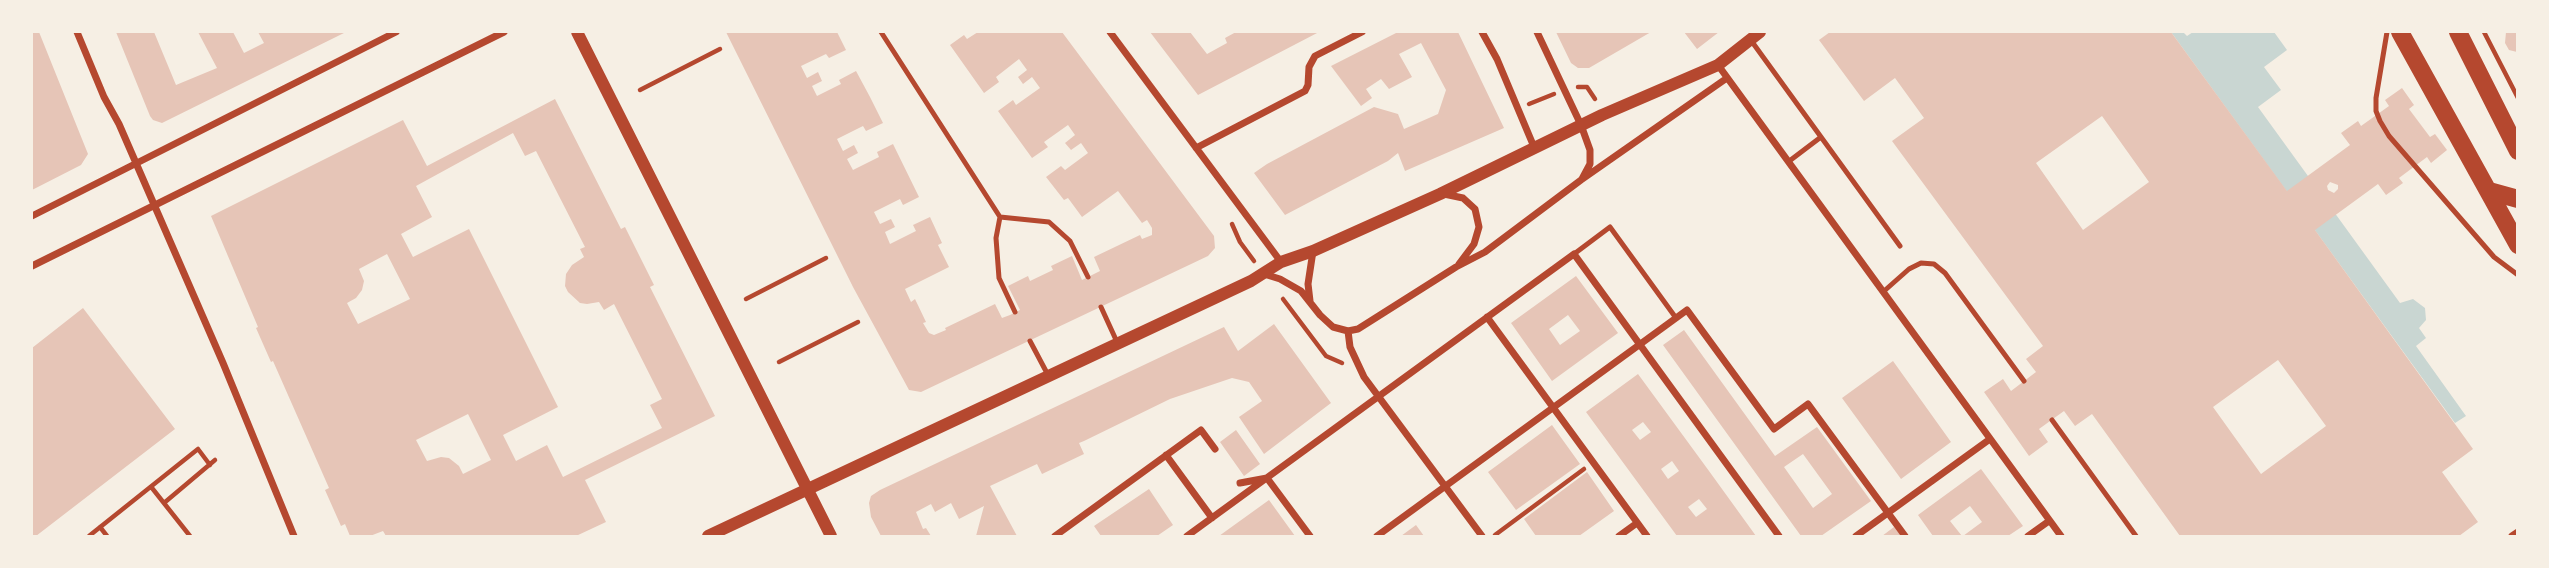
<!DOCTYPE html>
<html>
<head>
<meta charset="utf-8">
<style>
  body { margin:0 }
  #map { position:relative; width:2549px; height:568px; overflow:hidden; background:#f6efe4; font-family:Poppins,sans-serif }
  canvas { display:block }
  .frame { position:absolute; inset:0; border:33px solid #f6efe4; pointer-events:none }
</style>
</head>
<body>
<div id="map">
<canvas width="2549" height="568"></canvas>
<div class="frame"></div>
</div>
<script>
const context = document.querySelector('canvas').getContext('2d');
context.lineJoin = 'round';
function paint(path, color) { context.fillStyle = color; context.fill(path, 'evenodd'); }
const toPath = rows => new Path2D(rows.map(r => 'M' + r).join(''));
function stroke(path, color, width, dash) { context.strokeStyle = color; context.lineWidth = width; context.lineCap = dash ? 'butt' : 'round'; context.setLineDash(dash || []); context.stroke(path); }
const water = toPath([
  [2171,32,2183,32,2187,36,2193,32,2274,32,2287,50,2264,67,2281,90,2258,107,2400,303,2413,299,2425,308,2426,320,2419,328,2426,338,2416,346,2466,416,2455,423]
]);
const building = toPath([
  [32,32,39,32,88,154,81,165,32,190],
  [116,32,154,32,176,85,217,68,198,32,233,32,244,53,264,43,258,32,346,32,162,123,153,120,150,116],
  [726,32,837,32,846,50,829,58,826,54,801,66,807,78,818,72,822,81,812,86,817,96,841,84,839,80,856,71,870,97,883,123,866,131,863,126,837,139,843,151,854,145,858,153,847,159,853,170,879,157,877,152,893,144,919,197,903,205,900,199,874,212,880,224,891,219,895,227,885,232,890,244,916,231,913,225,930,217,942,243,938,245,949,267,905,289,911,302,915,299,926,322,923,323,929,333,934,335,946,330,945,328,995,304,1002,318,1010,315,1020,310,1008,286,1028,276,1030,281,1053,270,1051,266,1072,256,1082,280,1100,271,1094,257,1140,235,1142,239,1152,235,1152,228,1147,220,1142,223,1118,191,1082,217,1068,198,1064,200,1046,177,1061,166,1065,170,1088,153,1081,143,1071,150,1065,143,1075,135,1068,125,1044,142,1048,147,1032,158,998,111,1013,100,1016,105,1040,88,1032,77,1023,84,1018,77,1027,70,1019,59,996,77,999,82,984,93,950,45,964,35,967,39,978,32,1062,32,1214,236,1215,248,1208,256,921,392,909,390,853,287],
  [1150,32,1190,32,1207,54,1227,43,1225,38,1236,32,1319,32,1198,95],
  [1398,32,1458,32,1504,128,1405,171,1398,153,1388,161,1285,215,1254,173,1267,164,1374,107,1398,114,1404,129,1438,114,1446,90,1421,43,1399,54,1412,77,1389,89,1381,79,1366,89,1372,98,1361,106,1331,66],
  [1556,32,1651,32,1589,68,1578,68,1571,63],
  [1684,32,1719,32,1697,49],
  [1830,32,2171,32,2287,191,2350,145,2341,133,2358,121,2361,126,2389,106,2385,100,2402,88,2414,105,2409,109,2430,137,2435,134,2447,150,2431,163,2427,157,2399,178,2403,183,2386,195,2378,184,2315,230,2473,449,2442,472,2478,522,2459,536,2180,536,2092,414,2075,426,2064,411,2039,429,2048,442,2029,456,1984,392,2003,379,2011,391,2036,372,2026,359,2043,346,1892,141,1924,118,1895,78,1864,101,1819,40],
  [2102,116,2149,182,2083,230,2036,163],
  [2330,182,2338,185,2338,189,2334,193,2328,190,2327,186],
  [2278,360,2326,426,2261,474,2213,407],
  [2506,32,2517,32,2517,52,2509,50,2505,43],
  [555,99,621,229,625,227,654,285,650,287,715,416,585,480,606,522,576,536,386,536,383,531,370,536,350,536,345,524,341,526,325,490,329,488,273,361,271,362,256,328,258,327,211,216,403,120,427,166],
  [513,133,525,156,536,151,585,247,580,249,584,257,572,265,566,274,565,286,568,292,580,303,587,304,599,302,604,310,614,304,662,399,650,405,662,428,563,477,547,445,516,461,503,435,558,407,469,229,413,257,401,234,432,217,416,186],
  [387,254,410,299,358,324,347,303,356,298,362,290,364,281,359,269],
  [468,414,491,460,463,474,459,466,449,458,441,457,427,461,416,440],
  [1576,276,1618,333,1552,381,1511,323],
  [1568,315,1580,331,1560,345,1549,329],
  [83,308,175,429,36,536,32,536,32,348],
  [1274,324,1331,403,1264,454,1239,417,1262,401,1249,382,1232,378,1170,399,1084,441,1079,443,1084,454,1042,474,1037,464,990,486,1017,536,976,536,984,506,959,519,951,503,935,512,931,504,916,512,923,529,926,528,931,536,881,536,871,517,869,503,871,496,880,490,1224,327,1238,351],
  [1684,330,1775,456,1817,427,1871,501,1821,536,1801,536,1663,345],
  [1803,454,1832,494,1813,508,1784,467],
  [1893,361,1951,442,1901,479,1842,398],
  [1638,374,1709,471,1756,536,1677,536,1586,412],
  [1643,422,1651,432,1640,440,1632,430],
  [1672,461,1679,471,1668,479,1661,469],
  [1699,499,1707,509,1696,517,1688,507],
  [1552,425,1580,464,1516,510,1488,472],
  [1236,430,1260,464,1244,476,1220,442],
  [1981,469,2023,526,2008,536,1963,536,1982,522,1970,506,1950,521,1962,536,1933,536,1918,515],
  [1587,472,1614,511,1579,536,1536,536,1524,519],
  [1149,489,1173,525,1157,536,1101,536,1094,526],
  [1269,500,1295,536,1219,536],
  [1416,525,1424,536,1401,536],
  [1894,527,1901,536,1882,536]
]);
const path = toPath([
  [2484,32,2518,98],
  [1578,87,1587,87,1595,99],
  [640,90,720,49],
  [1529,104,1554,94],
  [1232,224,1240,242,1254,261],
  [746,299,826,258],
  [1283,299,1326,356,1342,363],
  [779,362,858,322],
  [152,488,190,536],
  [164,503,215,460],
  [100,527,107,536],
  [1495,535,1584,469],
  [89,536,198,449,210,465]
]);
const service = toPath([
  [881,32,1000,217,1049,222,1070,241,1088,277],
  [2387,32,2376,98,2376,111,2380,121,2389,136,2494,257,2518,275],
  [1750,39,1900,246],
  [1788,162,1821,137],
  [1000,217,996,238,999,278,1015,312],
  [1574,254,1610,227,1676,318],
  [1883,292,1909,269,1921,263,1934,264,1945,273,2024,381],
  [1101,307,1117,342],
  [1030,341,1048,375],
  [2052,420,2136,536]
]);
const minor = toPath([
  [77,32,104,97,119,124,223,363,294,536],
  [1110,32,1281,262],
  [1482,32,1497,59,1534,147],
  [1537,32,1581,125,1590,150,1590,164,1582,179],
  [1718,65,2061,536],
  [1196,148,1305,91,1308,85,1309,67,1315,56,1362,32],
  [1444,194,1463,198,1475,209,1479,227,1474,244,1459,264],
  [32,216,396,32],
  [32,266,504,32],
  [1264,274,1280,279,1301,291,1320,315,1333,327,1348,331,1358,329,1456,267,1485,252,1581,180,1727,78],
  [1310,301,1308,284,1313,251],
  [1487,317,1647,536],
  [1348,331,1350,347,1364,377,1482,536],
  [1166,455,1212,518],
  [1240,483,1267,478,1310,536],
  [1055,536,1201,430,1215,449],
  [1187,536,1574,254,1779,536],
  [1377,536,1687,310,1774,429,1808,404,1905,536],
  [1619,536,1637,523],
  [1856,536,1990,439],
  [2028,536,2049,521],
  [2512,536,2518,532]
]);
const tertiary = toPath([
  [577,32,831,536],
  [708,536,1251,281,1281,262,1313,251,1440,194,1602,115,1718,65,1760,32]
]);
const primary = toPath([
  [2400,32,2518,245],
  [2458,32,2518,151],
  [2489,191,2518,199]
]);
paint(water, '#c9d6d2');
paint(building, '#e6c5b7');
stroke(path, '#b5482f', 4.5);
stroke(service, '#b5482f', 5);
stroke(minor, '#b5482f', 7);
stroke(tertiary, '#b5482f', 12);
stroke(primary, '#b5482f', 18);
</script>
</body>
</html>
